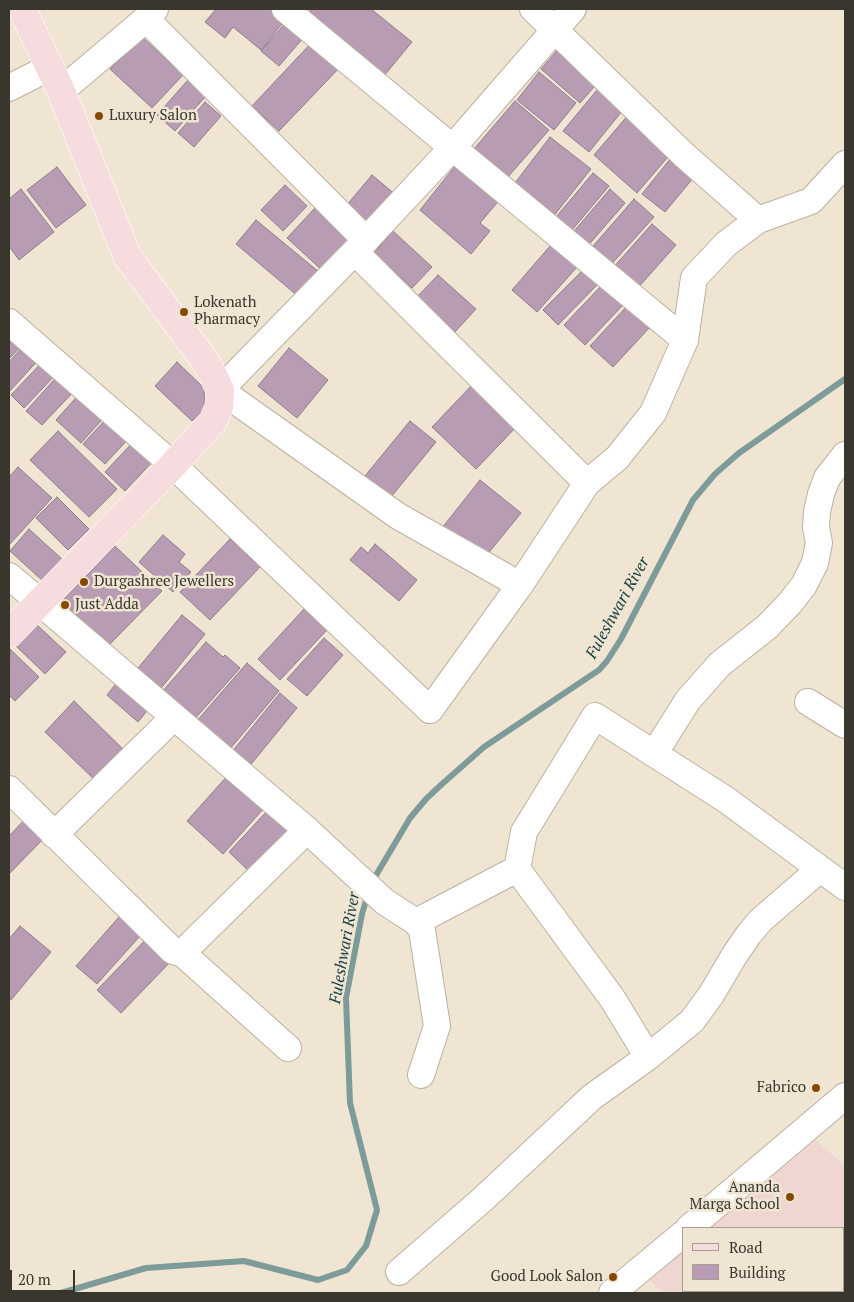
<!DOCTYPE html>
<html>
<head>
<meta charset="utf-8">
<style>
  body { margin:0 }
  #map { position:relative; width:854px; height:1302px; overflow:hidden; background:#efe5d2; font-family:"PT Serif",serif }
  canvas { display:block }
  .frame { position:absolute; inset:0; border:10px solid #39362e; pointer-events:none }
  .legend { position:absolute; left:682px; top:1227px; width:162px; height:65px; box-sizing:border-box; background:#efe5d2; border:1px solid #a69f90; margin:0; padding:6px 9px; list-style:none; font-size:15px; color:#39362e }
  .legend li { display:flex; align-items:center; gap:10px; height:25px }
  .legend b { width:25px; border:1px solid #a69f90 }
  .scale { position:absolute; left:10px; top:1270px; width:65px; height:22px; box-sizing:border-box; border:2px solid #39362e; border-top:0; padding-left:6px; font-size:15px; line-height:18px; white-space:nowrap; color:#39362e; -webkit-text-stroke:4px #efe5d2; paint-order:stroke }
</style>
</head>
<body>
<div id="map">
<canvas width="854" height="1302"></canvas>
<div class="frame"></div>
<ul class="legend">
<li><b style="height:6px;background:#f7dcdf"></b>Road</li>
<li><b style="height:14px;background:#b89cb4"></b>Building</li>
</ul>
<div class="scale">20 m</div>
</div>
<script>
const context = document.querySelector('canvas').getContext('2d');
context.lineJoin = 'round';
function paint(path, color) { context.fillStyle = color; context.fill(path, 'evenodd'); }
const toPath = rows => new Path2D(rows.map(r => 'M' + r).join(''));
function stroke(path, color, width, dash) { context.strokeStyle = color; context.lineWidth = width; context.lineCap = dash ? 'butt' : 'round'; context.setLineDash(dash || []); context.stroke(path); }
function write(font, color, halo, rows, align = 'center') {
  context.font = font + ' "PT Serif",serif'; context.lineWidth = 5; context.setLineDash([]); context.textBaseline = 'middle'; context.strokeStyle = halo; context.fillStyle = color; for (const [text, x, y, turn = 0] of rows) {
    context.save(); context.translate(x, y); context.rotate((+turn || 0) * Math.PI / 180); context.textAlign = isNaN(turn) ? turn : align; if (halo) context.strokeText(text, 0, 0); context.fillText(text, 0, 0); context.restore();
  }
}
const education = toPath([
  [808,1133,845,1166,845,1293,663,1293,646,1276,683,1243,683,1291,843,1291,843,1228,700,1228]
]);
const stream = toPath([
  [372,882,410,818,426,799,442,784,484,747,599,670,607,661,621,639,693,500,715,474,739,453,845,379],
  [61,1293,146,1268,244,1261,318,1280,347,1270,366,1246,377,1210,350,1103,346,998,362,914,368,894]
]);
const building = toPath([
  [216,9,271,9,285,20,261,50,233,27,225,38,205,22,216,9],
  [312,9,371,9,412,42,383,77,307,15,312,9],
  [287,21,304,37,279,66,261,51,287,21],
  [141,36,183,75,152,108,110,69,141,36],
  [314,40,342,65,279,131,252,106,314,40],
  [561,46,600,80,580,103,541,69,561,46],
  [539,72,576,103,554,130,517,100,539,72],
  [188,80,206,96,175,131,157,115,188,80],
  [602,84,627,105,589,152,563,131,602,84],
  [515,101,549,130,507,178,474,149,515,101],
  [205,102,221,116,194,147,178,133,205,102],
  [630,113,673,151,637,193,594,155,630,113],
  [550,137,591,169,552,218,512,187,550,137],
  [675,153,699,171,665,212,642,194,675,153],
  [459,161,502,197,480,223,490,231,471,254,420,210,459,161],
  [57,167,86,205,56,228,27,190,57,167],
  [593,173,609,186,567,236,551,223,593,173],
  [372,175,397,196,366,233,341,212,372,175],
  [285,185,307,206,283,231,261,210,285,185],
  [21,189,54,232,19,260,9,246,9,199,21,189],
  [610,189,625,203,585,249,570,236,610,189],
  [634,199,654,217,607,269,588,252,634,199],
  [315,208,352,242,324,272,287,238,315,208],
  [256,220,319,272,299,297,236,244,256,220],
  [652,224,676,245,636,290,612,269,652,224],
  [393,231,432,267,412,288,374,253,393,231],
  [551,245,577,267,537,312,512,290,551,245],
  [582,271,597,285,558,325,543,310,582,271],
  [438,275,476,309,453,334,415,299,438,275],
  [602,285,623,305,585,345,564,325,602,285],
  [628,305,651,326,613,367,590,346,628,305],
  [9,325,26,341,9,359,9,325],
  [27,342,42,356,9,392,9,362,27,342],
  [289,348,328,380,297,418,258,386,289,348],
  [47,357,60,370,24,408,11,395,47,357],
  [177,362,204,388,205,409,192,421,155,386,177,362],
  [62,371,79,386,42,425,26,411,62,371],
  [476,381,520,423,476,469,432,427,476,381],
  [83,390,108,413,81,443,56,420,83,390],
  [108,417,130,437,105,464,83,444,108,417],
  [410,421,436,442,391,497,365,476,410,421],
  [58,431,117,489,89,517,30,460,58,431],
  [135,440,155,459,125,491,105,472,135,440],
  [18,467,52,498,9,545,9,477,18,467],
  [480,480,521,513,482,561,442,528,480,480],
  [57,497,89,529,68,550,36,518,57,497],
  [29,529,63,560,44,582,10,551,29,529],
  [163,535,185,554,179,562,191,572,173,592,139,562,163,535],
  [230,539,260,567,210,620,180,592,230,539],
  [375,544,417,580,399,601,350,560,361,547,368,553,375,544],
  [115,546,162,591,108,646,62,601,115,546],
  [304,609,327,630,280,680,258,659,304,609],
  [182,615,205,634,158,692,134,673,182,615],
  [36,624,66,652,45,674,16,646,36,624],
  [324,638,343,655,307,696,287,679,324,638],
  [206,642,223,657,225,655,240,668,192,722,160,694,206,642],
  [10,649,39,677,15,701,9,695,10,649],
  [247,663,279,691,229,750,196,722,247,663],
  [119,680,150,707,138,722,107,695,119,680],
  [280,693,297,708,248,768,231,753,280,693],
  [74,701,129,755,100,785,45,732,74,701],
  [229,774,265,807,223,854,187,821,229,774],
  [269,809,295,832,254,876,229,852,269,809],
  [30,814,49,833,9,874,9,836,30,814],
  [119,917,140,936,97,984,76,966,119,917],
  [20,926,51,952,11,1000,9,999,9,939,20,926],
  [152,933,176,956,121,1013,97,990,152,933]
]);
const minor = toPath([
  [285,9,685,340],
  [533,9,684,155,758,220],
  [146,19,366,240],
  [9,88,50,67],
  [61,91,146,19,155,9],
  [355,252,587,483],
  [9,322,173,465,430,710,520,585,587,483,617,458,653,413,685,340,694,278,726,244,758,220,811,201,845,164],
  [9,576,307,830],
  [520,585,398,516,220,390,366,240,453,147,573,9],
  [808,702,845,725],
  [654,754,688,700,720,664,767,627,790,603,804,585,815,563,819,543,816,527,817,512,821,494,827,478,845,455],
  [9,789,173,951,182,953,288,1048],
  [54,835,174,717],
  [416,922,517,869],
  [182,953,307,830,385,902,416,922,422,930,437,1026,421,1075],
  [648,1057,612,998,517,869,524,832,595,716,725,799,845,887],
  [689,1228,845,1096],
  [399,1272,483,1199,592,1097,648,1057,692,1021,711,995,734,956,749,934,761,920,820,869],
  [612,1293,683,1234]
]);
const major = toPath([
  [9,634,173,465,213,421,219,407,220,390,213,375,203,358,127,256,61,91,22,9]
]);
const markers = [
  [99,116,5,"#844b00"],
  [184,312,5,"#844b00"],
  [84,582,5,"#844b00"],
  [65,605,5,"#844b00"],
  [816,1088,5,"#844b00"],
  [790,1197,5,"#844b00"],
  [613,1277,5,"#844b00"]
];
const poiNames = [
  ["Luxury Salon",109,116],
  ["Lokenath",194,303],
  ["Pharmacy",194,320],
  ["Durgashree Jewellers",94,582],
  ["Just Adda",75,605],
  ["Fabrico",806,1088,"right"],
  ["Ananda",780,1188,"right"],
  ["Marga School",780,1205,"right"],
  ["Good Look Salon",603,1277,"right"]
];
const waterNames = [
  ["Fuleshwari River",618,608,-61],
  ["Fuleshwari River",345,948,-80]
];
paint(education, '#f0d6d0');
stroke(stream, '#7d9b98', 6);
paint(building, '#b89cb4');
stroke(building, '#8d7d8b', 1);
stroke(minor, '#bbb2a0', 28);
stroke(major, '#fff', 29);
stroke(minor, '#fff', 26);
stroke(major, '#f7dcdf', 28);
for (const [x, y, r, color] of markers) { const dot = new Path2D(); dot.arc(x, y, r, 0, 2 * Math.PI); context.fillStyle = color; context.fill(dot); stroke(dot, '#efe5d2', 2); }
write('15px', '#39362e', '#efe5d2', poiNames, 'left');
write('italic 16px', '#143e3f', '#efe5d2', waterNames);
</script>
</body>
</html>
